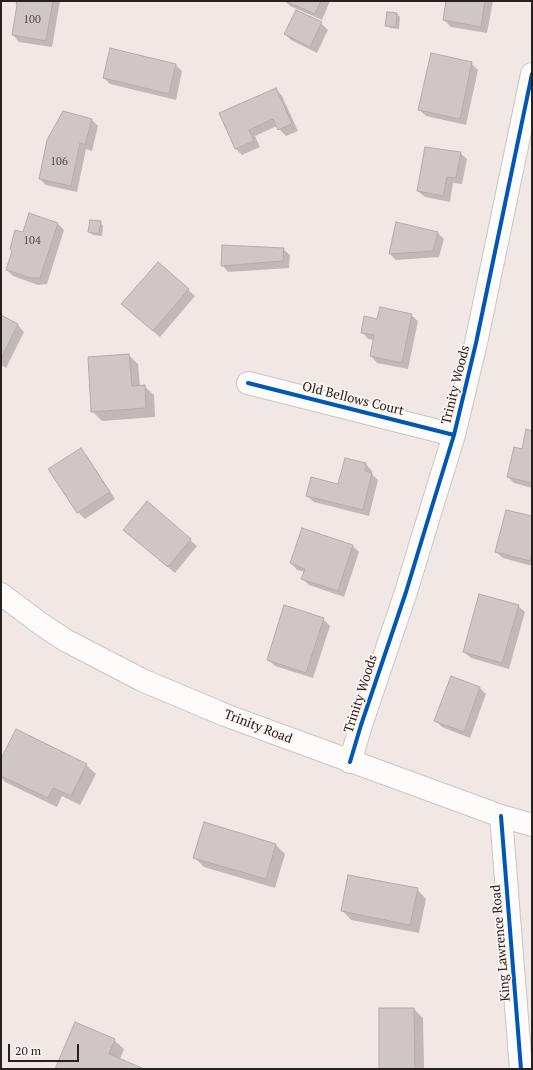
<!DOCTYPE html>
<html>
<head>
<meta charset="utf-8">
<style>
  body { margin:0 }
  #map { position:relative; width:533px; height:1070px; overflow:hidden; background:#f1e8e5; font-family:"PT Serif",serif }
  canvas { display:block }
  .frame { position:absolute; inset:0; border:2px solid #26201e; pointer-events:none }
  .scale { position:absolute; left:8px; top:1044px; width:71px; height:18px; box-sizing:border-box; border:2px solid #26201e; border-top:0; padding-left:5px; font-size:12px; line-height:14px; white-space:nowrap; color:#26201e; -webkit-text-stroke:3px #fef4f1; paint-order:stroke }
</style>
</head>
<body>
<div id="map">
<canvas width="533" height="1070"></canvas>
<div class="frame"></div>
<div class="scale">20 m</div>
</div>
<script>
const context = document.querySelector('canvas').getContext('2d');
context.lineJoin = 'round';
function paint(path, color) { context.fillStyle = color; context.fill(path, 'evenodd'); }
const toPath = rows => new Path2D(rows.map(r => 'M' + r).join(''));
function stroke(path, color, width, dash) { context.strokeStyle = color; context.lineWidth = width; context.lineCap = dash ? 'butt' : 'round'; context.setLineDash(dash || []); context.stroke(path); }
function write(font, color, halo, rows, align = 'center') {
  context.font = font + ' "PT Serif",serif'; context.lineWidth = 3.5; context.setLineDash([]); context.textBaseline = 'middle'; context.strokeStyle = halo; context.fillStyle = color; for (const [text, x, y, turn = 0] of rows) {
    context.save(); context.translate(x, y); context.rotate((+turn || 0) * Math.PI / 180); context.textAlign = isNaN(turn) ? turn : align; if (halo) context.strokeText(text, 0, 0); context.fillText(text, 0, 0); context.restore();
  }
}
const shadow = toPath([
  [18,1,60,1,52,47,19,42,13,35],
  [285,1,330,1,322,20,290,6],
  [447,1,493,1,487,33,451,27,444,20],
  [296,11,321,23,328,30,317,53,291,40,285,34],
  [397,14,400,17,399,29,390,28,387,25],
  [471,63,478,70,466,125,426,116,419,109],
  [176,65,182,71,176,100,110,84,104,78],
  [276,89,282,96,298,131,286,136,279,129,277,126,255,136,260,147,242,155,236,149,220,114],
  [63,112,92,120,98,126,92,151,86,149,77,192,46,185,40,179],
  [460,153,467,159,462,184,453,183,450,202,425,197,418,191],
  [100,222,103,226,102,236,93,235,89,232],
  [57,223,64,230,47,284,38,285,13,276,7,270,24,233],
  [437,232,444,239,439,257,396,260,390,254],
  [283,249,290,255,289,268,228,272,222,265],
  [158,263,195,296,160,337,129,310],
  [411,315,418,321,408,369,377,363,371,356,374,340,368,339,362,332,378,320],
  [1,317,18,325,24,332,6,368,1,365],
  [129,355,138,364,140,386,144,386,154,395,155,417,102,421,92,411,89,358],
  [532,432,532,488,514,483,508,477],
  [81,449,87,456,115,499,85,519,78,512,50,469],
  [346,459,366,464,372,471,372,474,378,480,369,516,314,502,307,496,339,485],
  [147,503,197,546,175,573,131,536],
  [532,517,532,566,503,558,496,552],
  [302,529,353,546,359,552,344,597,309,585,302,578,305,572,297,570,291,563],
  [518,606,525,612,509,669,471,658,464,652],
  [323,619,330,626,313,678,275,666,268,660],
  [480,688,486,694,470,738,442,727,436,721],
  [1,762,86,765,96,774,80,805,62,796,57,807,5,782,1,777],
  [276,845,285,854,275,888,204,867,194,857],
  [417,889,426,899,419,933,351,920,342,910],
  [414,1009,423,1018,424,1069,380,1069],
  [114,1040,124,1049,120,1059,142,1069,56,1069]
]);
const building = toPath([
  [17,1,53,1,46,41,12,35,17,5,16,4,17,1],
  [285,1,321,1,315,14,285,1],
  [446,1,485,1,481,27,443,20,446,1],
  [296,10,322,22,310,47,284,34,296,10],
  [387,12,397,13,396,27,385,26,387,12],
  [110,48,176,64,169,94,103,78,110,48],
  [431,53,472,62,460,119,418,110,431,53],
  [276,88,292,124,278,130,273,119,249,130,254,141,235,149,219,113,276,88],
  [63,111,92,119,85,145,80,143,71,186,39,179,47,140,63,111],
  [425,147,461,152,456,178,447,177,443,196,417,191,425,147],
  [29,213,58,223,40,278,31,278,6,270,12,251,10,249,15,230,23,232,29,213],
  [90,220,101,221,99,234,88,232,90,220],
  [396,222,438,232,433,251,389,254,396,222],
  [222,245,284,248,283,261,221,266,222,245],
  [158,262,189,289,153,331,121,304,158,262],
  [380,307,412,314,402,363,370,356,374,335,361,333,364,316,377,319,380,307],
  [1,315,18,324,1,359,1,315],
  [129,354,132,386,145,385,146,408,91,412,88,357,129,354],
  [526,429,532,431,532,483,507,477,514,447,522,449,526,429],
  [81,448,110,492,77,513,48,469,81,448],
  [345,458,366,463,365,471,372,473,363,510,306,496,311,477,338,484,345,458],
  [147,501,191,539,168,567,123,530,147,501],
  [506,510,532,516,532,553,530,561,495,552,506,510],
  [302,528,353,545,338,591,301,579,305,569,290,563,302,528],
  [479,594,519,605,502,663,463,652,479,594],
  [284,605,324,618,306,673,267,660,284,605],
  [451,676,480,687,464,732,434,721,451,676],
  [16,729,87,764,71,796,53,788,48,798,1,776,1,759,16,729],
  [204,822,276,844,266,879,193,858,204,822],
  [348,875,418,888,410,925,341,911,348,875],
  [379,1008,414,1008,415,1069,379,1069,379,1008],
  [75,1022,115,1039,109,1054,142,1068,142,1069,55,1069,75,1022]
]);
const minor = toPath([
  [248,383,454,435],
  [350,762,361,725,406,592,430,513,454,435,476,343,532,74],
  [501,816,521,1069]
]);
const secondary = toPath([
  [1,594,41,624,65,640,142,680,225,715,501,816,532,825]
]);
const cycleway = toPath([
  [248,383,454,435],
  [350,762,361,725,406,592,430,513,454,435,476,343,532,74],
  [501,816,521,1069]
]);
const numberNames = [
  ["100",32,20],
  ["106",59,162],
  ["104",32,241]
];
const streetNames = [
  ["Trinity Woods",456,385,-76],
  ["Old Bellows Court",353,399,14],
  ["Trinity Woods",361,694,-72],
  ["Trinity Road",258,727,21],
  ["King Lawrence Road",501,943,-95]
];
paint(shadow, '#0003');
paint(building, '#cec7c5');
stroke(building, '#b3acaa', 1);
stroke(minor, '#ccc5c3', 24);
stroke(secondary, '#ccc5c3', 24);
stroke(minor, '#fdfcfb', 22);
stroke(secondary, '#fdfcfb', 22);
stroke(cycleway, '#0057b8', 4);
write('11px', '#504a48', null, numberNames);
write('13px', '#26201e', '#fef4f1', streetNames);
</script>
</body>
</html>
